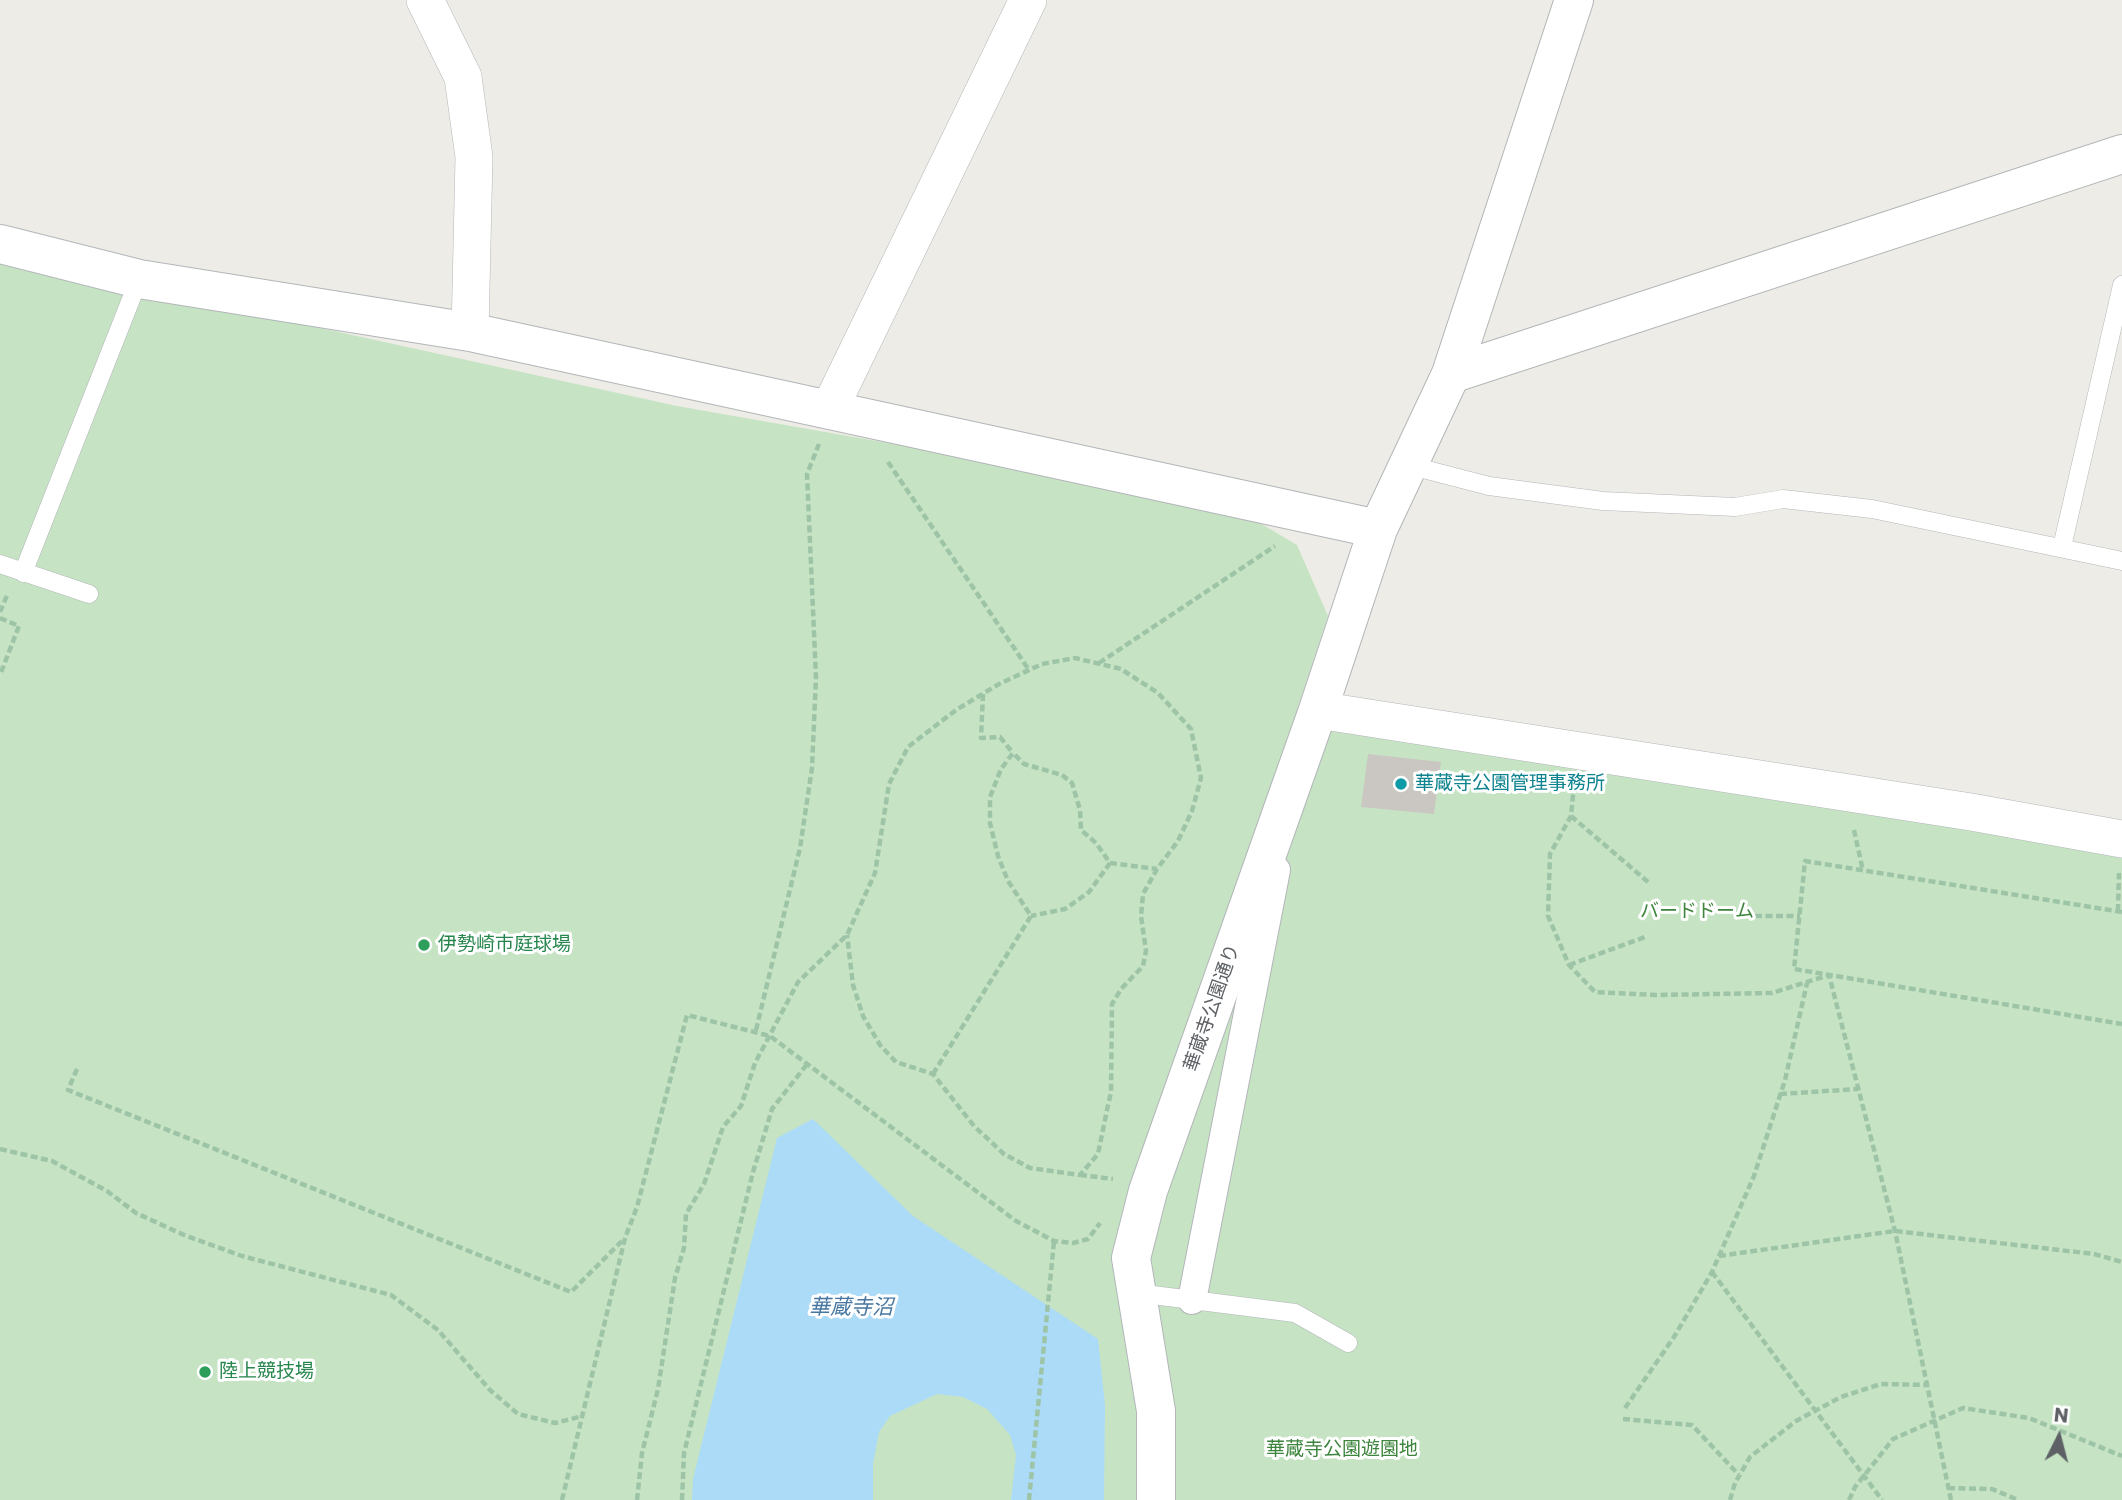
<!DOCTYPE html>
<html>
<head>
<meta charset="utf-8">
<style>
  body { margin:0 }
  #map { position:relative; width:2122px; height:1500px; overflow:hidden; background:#eeece6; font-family:Poppins,sans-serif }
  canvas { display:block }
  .north { position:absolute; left:2024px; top:1402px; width:70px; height:70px; -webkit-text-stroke:5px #fff; paint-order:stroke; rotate:6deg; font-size:19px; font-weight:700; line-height:28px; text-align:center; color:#5d6165 }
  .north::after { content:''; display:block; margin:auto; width:24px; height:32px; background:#5d6165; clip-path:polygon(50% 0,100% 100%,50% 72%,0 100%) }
</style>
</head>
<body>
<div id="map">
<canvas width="2122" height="1500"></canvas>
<div class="north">N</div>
</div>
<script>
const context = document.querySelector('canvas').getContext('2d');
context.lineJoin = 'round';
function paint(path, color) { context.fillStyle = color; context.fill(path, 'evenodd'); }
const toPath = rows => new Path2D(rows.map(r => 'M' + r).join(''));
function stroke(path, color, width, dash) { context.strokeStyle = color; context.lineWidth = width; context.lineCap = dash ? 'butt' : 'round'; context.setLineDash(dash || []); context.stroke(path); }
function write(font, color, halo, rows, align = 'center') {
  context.font = font + ' Poppins,"Noto Sans JP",sans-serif'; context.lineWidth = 6; context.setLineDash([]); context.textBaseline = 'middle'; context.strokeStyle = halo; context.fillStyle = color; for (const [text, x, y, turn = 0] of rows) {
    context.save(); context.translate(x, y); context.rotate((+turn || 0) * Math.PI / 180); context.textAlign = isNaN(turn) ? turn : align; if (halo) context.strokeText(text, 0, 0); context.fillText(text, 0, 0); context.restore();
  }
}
const green = toPath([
  [0,258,677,406,905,446,1260,523,1297,545,1328,616,1292,725,1375,735,2122,854,2122,1500,0,1500]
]);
const water = toPath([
  [813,1119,913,1216,1098,1339,1105,1405,1104,1500,1011,1500,1016,1455,1010,1435,987,1409,963,1397,937,1394,890,1416,879,1432,873,1463,873,1500,692,1500,693,1479,777,1138]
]);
const building = toPath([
  [1368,754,1441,762,1434,814,1361,807]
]);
const path = toPath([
  [888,462,1029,670],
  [0,612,8,593],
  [0,618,19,626,0,675],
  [1099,663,1275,546],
  [983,694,981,738,1000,737,1013,753],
  [1574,784,1571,816,1550,854,1548,916,1569,965,1595,992,1656,995,1772,993,1829,975,1895,1231,1951,1500],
  [1571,816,1648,882],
  [1854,830,1863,871],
  [1110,863,1157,869],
  [2118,911,2119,873],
  [2122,912,1805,861,1794,969,2122,1024],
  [1755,916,1800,916],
  [1569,965,1645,937],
  [756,1030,800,848,812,768,816,678,807,474,819,444],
  [77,1069,68,1090,571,1292,624,1239],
  [933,1074,1031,916,1008,881,998,856,990,823,990,797,1001,769,1013,753,1024,764,1062,775,1072,783,1080,810,1081,830,1096,843,1110,863,1089,892,1065,909,1031,916],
  [1780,1094,1858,1089],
  [0,1149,52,1161,107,1191,136,1213,184,1235,242,1256,391,1295,438,1330,490,1390,518,1414,555,1423,583,1416],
  [1080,1175,1113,1179],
  [1719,1256,1895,1231,2094,1254,2122,1262],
  [1712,1272,1882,1500],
  [1625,1408,1674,1337,1712,1272,1754,1176,1785,1080,1807,983],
  [1623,1419,1692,1425,1739,1475],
  [1948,1488,1992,1489,2018,1500],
  [562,1500,625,1238,637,1207,687,1015,770,1036,1016,1221,1054,1241,1073,1243,1088,1239,1100,1223],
  [637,1500,642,1453,658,1389,675,1278,684,1248,686,1214,704,1184,723,1127,741,1106,755,1063,798,982,847,935,875,873,889,784,908,747,956,710,999,684,1042,664,1075,658,1121,669,1158,693,1191,729,1201,778,1192,811,1178,841,1157,869,1143,894,1141,916,1146,951,1143,966,1121,989,1112,1004,1111,1092,1107,1110,1098,1154,1080,1175,1030,1168,1004,1154,974,1126,933,1074,896,1062,880,1045,863,1016,853,985,847,935],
  [682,1500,684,1453,753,1172,772,1109,808,1063],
  [1029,1500,1054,1241],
  [1730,1500,1735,1483,1750,1457,1796,1421,1841,1397,1881,1384,1929,1385],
  [1849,1500,1855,1487,1893,1439,1963,1408,2029,1418,2122,1456]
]);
const service = toPath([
  [1408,465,1489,486,1603,501,1735,507,1783,499,1872,509,2122,561],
  [2062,547,2122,285],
  [0,564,89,594],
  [23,573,139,279],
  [1137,1293,1295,1313,1348,1343]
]);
const pedestrian = toPath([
  [1192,1300,1276,870]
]);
const minor = toPath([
  [425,0,463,77,474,157,470,332],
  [829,410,1028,0],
  [1318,710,1971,812,2122,839]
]);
const tertiary = toPath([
  [0,244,139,279,470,332,1378,529],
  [1451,374,2122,154],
  [1156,1500,1156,1411,1131,1258,1148,1191,1318,710,1378,529,1451,374,1574,0]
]);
const markers = [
  [1401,784,7,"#0f9aa8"],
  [424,945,7,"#2e9e5b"],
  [205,1372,7,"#2e9e5b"]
];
const cultureNames = [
  ["華蔵寺公園管理事務所",1415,784]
];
const parkNames = [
  ["バードドーム",1697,912],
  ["華蔵寺公園遊園地",1342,1450]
];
const leisureNames = [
  ["伊勢崎市庭球場",438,945],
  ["陸上競技場",219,1372]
];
const streetNames = [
  ["華蔵寺公園通り",1213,1008,-71]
];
const waterNames = [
  ["華蔵寺沼",851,1309]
];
paint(green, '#c6e4c4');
paint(water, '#acdbf8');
paint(building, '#cac7c2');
stroke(service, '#b3b6b9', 19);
stroke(pedestrian, '#b3b6b9', 30);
stroke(minor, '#b3b6b9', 38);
stroke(tertiary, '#b3b6b9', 40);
stroke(path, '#9ec4a7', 4.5, [7, 3.5]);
stroke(service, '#fff', 18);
stroke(pedestrian, '#fff', 28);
stroke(minor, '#fff', 37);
stroke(tertiary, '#fff', 38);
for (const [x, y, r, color] of markers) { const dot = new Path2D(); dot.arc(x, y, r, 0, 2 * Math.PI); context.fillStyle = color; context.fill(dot); stroke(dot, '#fff', 2.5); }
write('19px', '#0d838f', '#fff', cultureNames, 'left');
write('19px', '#3d843d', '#fff', parkNames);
write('19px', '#27864d', '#fff', leisureNames, 'left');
write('19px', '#5d6165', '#fff', streetNames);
write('italic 21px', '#4777a1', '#fff', waterNames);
</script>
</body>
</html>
